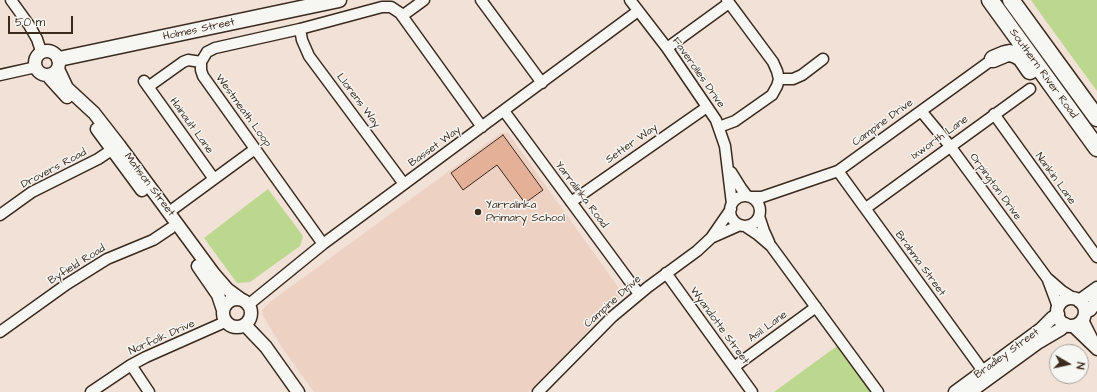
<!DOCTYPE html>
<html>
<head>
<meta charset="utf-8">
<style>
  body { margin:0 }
  #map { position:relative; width:1097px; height:392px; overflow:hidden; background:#f1e1d7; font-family:"Architects Daughter",sans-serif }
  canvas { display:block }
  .north { position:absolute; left:1049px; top:344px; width:40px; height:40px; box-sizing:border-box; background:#f6f6f2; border:1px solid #aba49d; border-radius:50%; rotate:99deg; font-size:11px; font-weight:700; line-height:16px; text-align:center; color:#3b2a1e }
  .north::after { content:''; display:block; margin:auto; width:14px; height:18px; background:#3b2a1e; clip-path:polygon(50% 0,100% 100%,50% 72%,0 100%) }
  .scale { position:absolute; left:8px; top:16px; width:65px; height:18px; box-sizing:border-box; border:2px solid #3b2a1e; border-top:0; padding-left:5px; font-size:12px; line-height:14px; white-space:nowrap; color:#3b2a1e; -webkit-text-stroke:3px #f6f6f2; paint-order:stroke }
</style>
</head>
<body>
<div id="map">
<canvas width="1097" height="392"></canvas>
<div class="north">N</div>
<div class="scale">50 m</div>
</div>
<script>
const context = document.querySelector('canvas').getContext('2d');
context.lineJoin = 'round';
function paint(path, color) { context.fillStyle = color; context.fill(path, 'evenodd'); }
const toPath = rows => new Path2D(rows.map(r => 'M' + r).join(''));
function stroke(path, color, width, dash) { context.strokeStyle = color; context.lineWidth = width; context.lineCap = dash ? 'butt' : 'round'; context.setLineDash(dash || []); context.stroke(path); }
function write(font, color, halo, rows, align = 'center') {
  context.font = font + ' "Architects Daughter",sans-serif'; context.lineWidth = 3; context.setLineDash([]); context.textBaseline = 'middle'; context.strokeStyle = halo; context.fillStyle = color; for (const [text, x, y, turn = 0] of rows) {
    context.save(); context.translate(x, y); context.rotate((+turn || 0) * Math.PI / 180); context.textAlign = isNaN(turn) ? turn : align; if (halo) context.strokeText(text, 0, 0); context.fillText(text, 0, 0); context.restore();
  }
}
const built = toPath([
  [501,133,508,133,621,291,620,297,535,387,528,392,314,392,281,346,262,314,263,309,270,302]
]);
const green = toPath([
  [1031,0,1097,0,1097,91,1048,24],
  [268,189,303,236,300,246,250,282,237,283,204,238],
  [837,346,871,392,774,392]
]);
const building = toPath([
  [503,135,543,190,525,203,497,165,463,190,451,173,503,135]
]);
const minor = toPath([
  [11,0,29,25,37,39,41,51],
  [481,0,542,83],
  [630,0,667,48,716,120,725,146,732,204],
  [402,16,424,0],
  [300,29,302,40,309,56,404,184],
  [667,48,729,3],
  [0,75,36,67],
  [779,79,793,79,802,75,823,59],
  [144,81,214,179],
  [148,87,183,62,188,60,201,62],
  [504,111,639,294],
  [921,111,950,146,1047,278,1062,291,1073,298],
  [994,114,1097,257],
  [719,127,735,121,772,95,777,86,779,79,777,71,773,62,727,0],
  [838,171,983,371],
  [731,172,741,188,747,196],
  '730 211a15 15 0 1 1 30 0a15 15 0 1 1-30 0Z',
  [752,197,762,197,838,171,993,59],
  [571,202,707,107],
  [866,208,1030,89],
  [169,212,255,149],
  [0,215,32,192,98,159,119,145],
  [759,216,764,231,769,242],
  [745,226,757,234,771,246,878,392],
  [713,237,740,225],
  [323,244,203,76,201,70,201,62,207,52,215,48,300,29,382,7,391,7,400,13,482,127],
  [666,273,752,392],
  [1048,280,1058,307],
  [248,305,323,244,638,11],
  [1082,321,1085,324,1095,344],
  [1072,326,1097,350],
  [0,332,67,284,107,259,153,240,171,228],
  [131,365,149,392],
  [734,367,816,307],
  [91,392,131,365,146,357,225,322],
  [538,392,612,317,648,287,697,251,711,238,731,209]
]);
const tertiary = toPath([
  '35 63a12 12 0 1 1 24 0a12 12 0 1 1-24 0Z',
  [58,69,67,88,94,113,119,145,214,274,227,289,242,300],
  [47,75,67,97],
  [97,129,142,190],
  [198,266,218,295,223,310],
  '1057 312a14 14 0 1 1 28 0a14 14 0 1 1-28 0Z',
  '223 313a14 14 0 1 1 28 0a14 14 0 1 1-28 0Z',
  [1079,301,1097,288],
  [1085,312,1090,310,1097,301],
  [245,325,266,347,298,392],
  [955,392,1041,329,1052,318,1058,314],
  [970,392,1039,342,1061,329,1065,324]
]);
const secondary = toPath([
  [59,59,339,0]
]);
const primary = toPath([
  [990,0,1097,148],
  [1011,0,1097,118],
  [993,59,1005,54,1010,53,1016,55,1021,58,1030,71]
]);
const markers = [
  [478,212,4,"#3b2a1e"]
];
const streetNames = [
  ["Holmes Street",199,30,-12],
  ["Faverolles Drive",698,73,55],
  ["Southern River Road",1043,74,54],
  ["Llorens Way",358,101,53],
  ["Westmeath Loop",243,111,54],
  ["Campine Drive",883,123,-36],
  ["Hainault Lane",191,126,54],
  ["Ixworth Lane",940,138,-36],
  ["Setter Way",632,144,-35],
  ["Basset Way",435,147,-36],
  ["Drovers Road",54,169,-28],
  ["Nankin Lane",1055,179,54],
  ["Matison Street",149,185,53],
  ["Orpington Drive",995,187,54],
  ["Yarralinka Road",581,195,53],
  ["Brahma Street",920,264,54],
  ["Byfield Road",77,265,-32],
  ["Campine Drive",613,302,-42],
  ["Wyandotte Street",719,326,54],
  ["Asil Lane",768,327,-36],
  ["Norfolk Drive",162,338,-24],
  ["Bradley Street",1007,354,-36]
];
const poiNames = [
  ["Yarralinka",486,206],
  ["Primary School",486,219]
];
paint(built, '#edd2c4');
paint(green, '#bcd78e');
paint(building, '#e4b098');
stroke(building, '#3b2a1e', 1);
stroke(minor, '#3b2a1e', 13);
stroke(tertiary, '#3b2a1e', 15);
stroke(secondary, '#3b2a1e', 17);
stroke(primary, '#3b2a1e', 19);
stroke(minor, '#f6f6f2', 10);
stroke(tertiary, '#f6f6f2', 12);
stroke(secondary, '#f6f6f2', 14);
stroke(primary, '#f6f6f2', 16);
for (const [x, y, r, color] of markers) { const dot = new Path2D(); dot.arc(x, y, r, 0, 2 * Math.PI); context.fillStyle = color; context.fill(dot); stroke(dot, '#f6f6f2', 1.5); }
write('11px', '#3b2a1e', '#f6f6f2', streetNames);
write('11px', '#3b2a1e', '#f6f6f2', poiNames, 'left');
</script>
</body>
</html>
